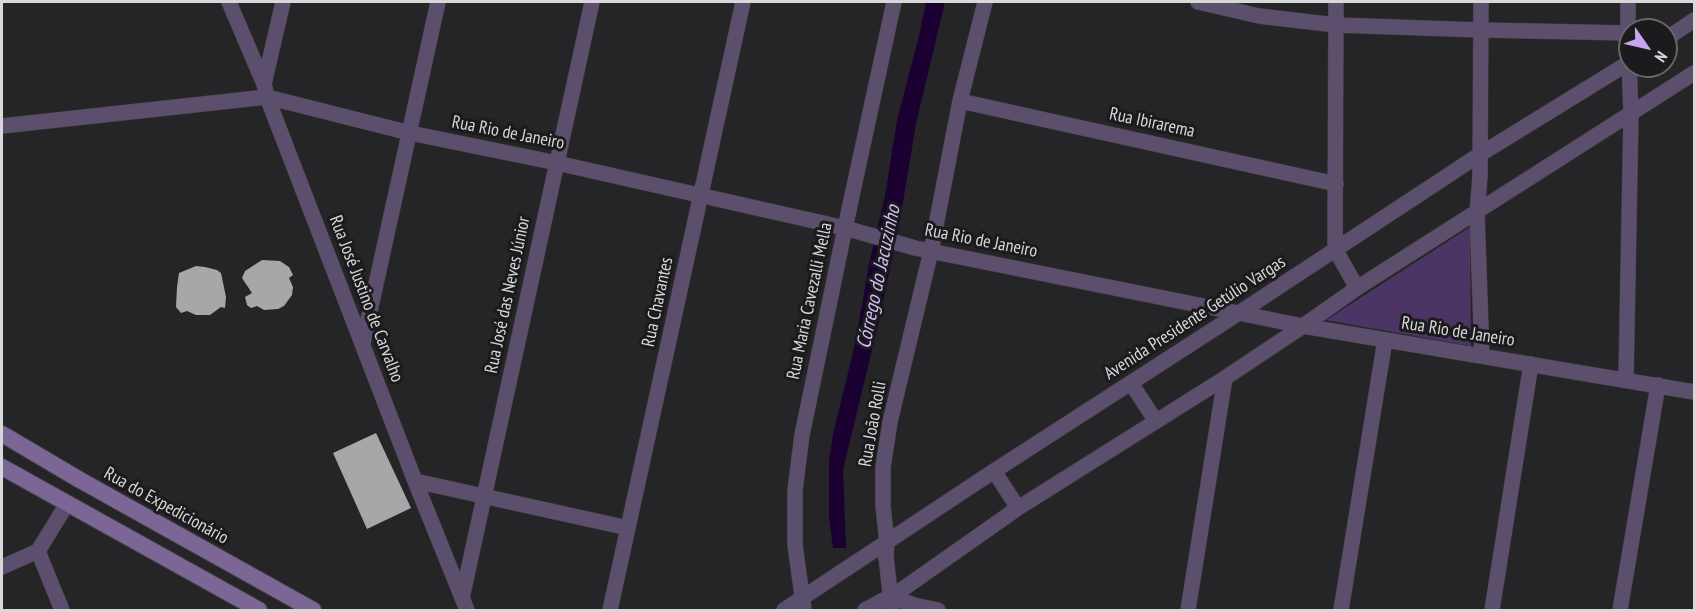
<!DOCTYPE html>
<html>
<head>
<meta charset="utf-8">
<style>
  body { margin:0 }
  #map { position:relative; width:1696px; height:612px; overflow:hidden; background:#252426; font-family:"PT Sans Narrow",sans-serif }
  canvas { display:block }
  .frame { position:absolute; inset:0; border:3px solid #d8d8d9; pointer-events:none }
  .north { position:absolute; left:1618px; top:18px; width:60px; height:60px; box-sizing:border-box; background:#1b1a1c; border:2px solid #676668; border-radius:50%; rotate:124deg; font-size:16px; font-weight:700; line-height:24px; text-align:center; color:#d8d8d9 }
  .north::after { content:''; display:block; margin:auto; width:21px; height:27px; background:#c6a6f0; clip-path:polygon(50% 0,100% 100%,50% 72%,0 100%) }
</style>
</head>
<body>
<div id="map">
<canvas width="1696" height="612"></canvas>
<div class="frame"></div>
<div class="north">N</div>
</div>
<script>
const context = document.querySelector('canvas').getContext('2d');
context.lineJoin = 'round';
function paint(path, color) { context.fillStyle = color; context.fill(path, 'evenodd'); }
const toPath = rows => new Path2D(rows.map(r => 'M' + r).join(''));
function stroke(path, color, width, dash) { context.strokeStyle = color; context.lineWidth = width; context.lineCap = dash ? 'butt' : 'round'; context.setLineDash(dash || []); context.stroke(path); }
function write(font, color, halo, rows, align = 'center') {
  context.font = font + ' "PT Sans Narrow",sans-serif'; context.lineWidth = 6; context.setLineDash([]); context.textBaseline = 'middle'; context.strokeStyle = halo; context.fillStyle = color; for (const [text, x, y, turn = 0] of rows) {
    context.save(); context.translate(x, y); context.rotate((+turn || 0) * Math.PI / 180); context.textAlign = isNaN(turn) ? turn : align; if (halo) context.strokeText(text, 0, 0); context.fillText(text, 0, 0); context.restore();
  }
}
const green = toPath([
  [1470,227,1471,346,1326,320]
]);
const water = toPath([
  [926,2,945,2,916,124,899,226,879,321,843,470,846,548,833,548,829,518,829,461,833,434,856,340,869,264,885,196,897,120,919,36]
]);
const building = toPath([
  [262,260,280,261,289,267,293,275,289,278,293,287,292,295,284,306,278,309,264,310,257,306,251,308,247,305,245,297,252,293,242,278,245,271],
  [196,266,205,267,217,270,221,273,226,297,225,308,221,307,210,315,196,315,187,311,181,313,176,307,177,287,179,273],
  [376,433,411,508,367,529,333,453]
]);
const minor = toPath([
  [229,2,264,84,267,97,415,481,467,610],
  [1198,2,1259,16,1336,25,1481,30,1628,33],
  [1336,2,1335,249,1357,288],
  [1481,2,1480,176,1477,213,1482,356],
  [1666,39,1694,20],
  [264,84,283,2],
  [960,101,1336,184],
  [2,126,267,97,410,133,557,163,845,228,915,248,1303,326,1694,392],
  [363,343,438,2],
  [1626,380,1631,114,1628,33,1628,2],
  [1131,383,1155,420],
  [994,471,1018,508],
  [415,481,628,528],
  [38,551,62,610],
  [2,567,38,551,67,504],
  [890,596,914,605,938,610],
  [462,598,592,2],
  [610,610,743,2],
  [784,610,994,471,1239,313,1479,155,1630,62],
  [804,610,795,545,795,490,802,435,845,228,894,2],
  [865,610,900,591,1018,508,1225,378,1303,326,1357,288,1694,73],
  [892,610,886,557,887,543,883,506,883,467,890,422,931,251,960,101,985,2],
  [1188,610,1225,378],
  [1341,610,1385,340],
  [1492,610,1531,364],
  [1620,610,1658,385]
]);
const secondary = toPath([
  [2,434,80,480,313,610],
  [2,467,259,610]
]);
const streetNames = [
  ["Rua Ibirarema",1152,123,12],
  ["Rua Rio de Janeiro",508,133,11],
  ["Rua Rio de Janeiro",981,241,11],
  ["Rua José das Neves Júnior",508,295,-78],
  ["Rua José Justino de Carvalho",366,299,69],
  ["Rua Maria Cavezalli Mella",810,301,-78],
  ["Rua Chavantes",658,302,-78],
  ["Avenida Presidente Getúlio Vargas",1195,318,-33],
  ["Rua Rio de Janeiro",1458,332,9],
  ["Rua João Rolli",873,424,-80],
  ["Rua do Expedicionário",166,506,29]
];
const waterNames = [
  ["Córrego do Jacuzinho",879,277,-78]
];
paint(green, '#4b3565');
paint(water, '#1b0131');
paint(building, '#a7a6a9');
stroke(minor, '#424143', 16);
stroke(secondary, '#424143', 18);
stroke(minor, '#5c4f6d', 15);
stroke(secondary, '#7b6696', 16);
write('18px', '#d8d8d9', '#1b1a1c', streetNames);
write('italic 20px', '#d7befa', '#1b1a1c', waterNames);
</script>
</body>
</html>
